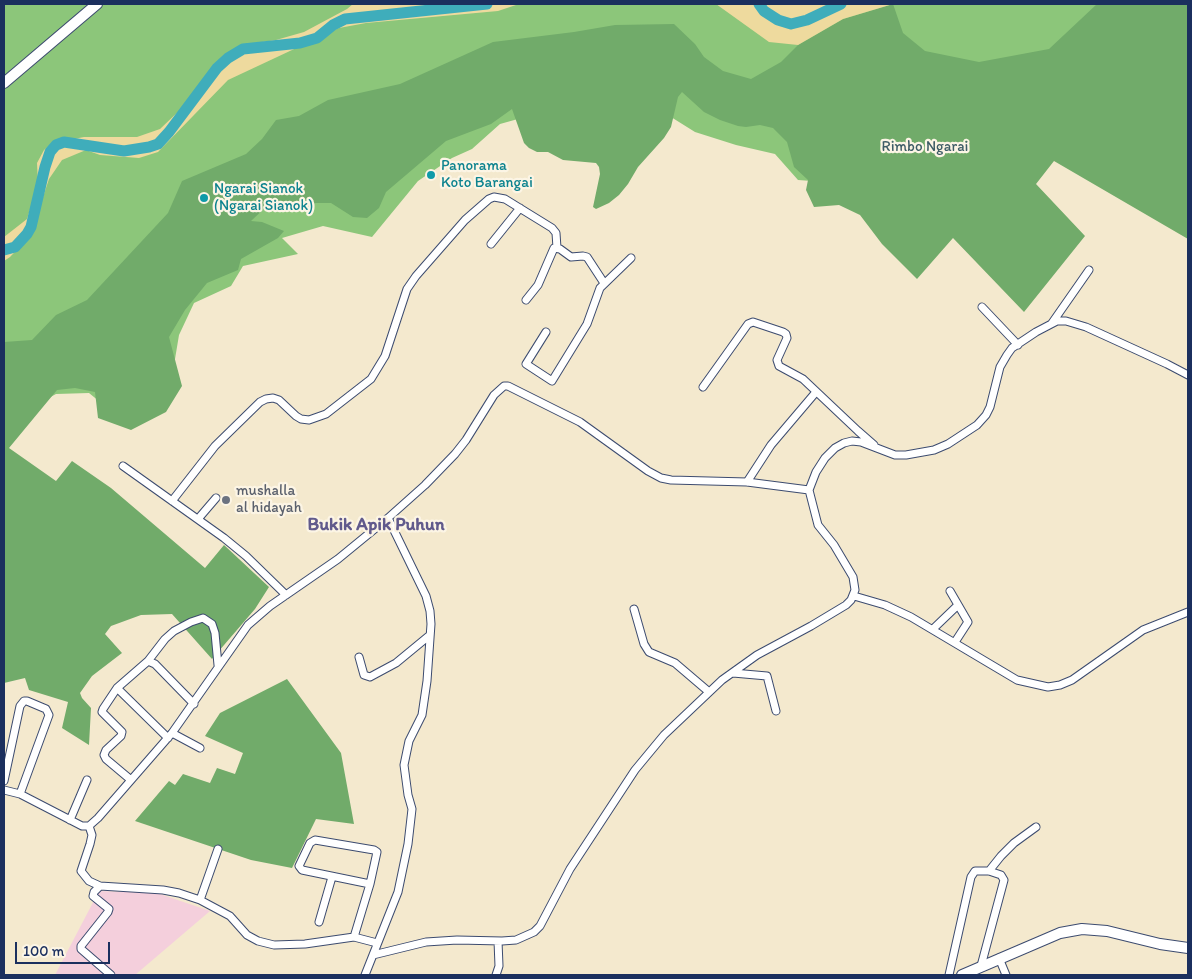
<!DOCTYPE html>
<html>
<head>
<meta charset="utf-8">
<style>
  body { margin:0 }
  #map { position:relative; width:1192px; height:979px; overflow:hidden; background:#f4e9ce; font-family:Itim,sans-serif }
  canvas { display:block }
  .frame { position:absolute; inset:0; border:5px solid #1b2f5e; pointer-events:none }
  .scale { position:absolute; left:15px; top:942px; width:95px; height:22px; box-sizing:border-box; border:2px solid #1b2f5e; border-top:0; padding-left:6px; font-size:15px; line-height:18px; white-space:nowrap; color:#1b2f5e; -webkit-text-stroke:4px #fcf5e5; paint-order:stroke }
</style>
</head>
<body>
<div id="map">
<canvas width="1192" height="979"></canvas>
<div class="frame"></div>
<div class="scale">100 m</div>
</div>
<script>
const context = document.querySelector('canvas').getContext('2d');
context.lineJoin = 'round';
function paint(path, color) { context.fillStyle = color; context.fill(path, 'evenodd'); }
const toPath = rows => new Path2D(rows.map(r => 'M' + r).join(''));
function stroke(path, color, width, dash) { context.strokeStyle = color; context.lineWidth = width; context.lineCap = dash ? 'butt' : 'round'; context.setLineDash(dash || []); context.stroke(path); }
function write(font, color, halo, rows, align = 'center') {
  context.font = font + ' Itim,sans-serif'; context.lineWidth = 4.5; context.setLineDash([]); context.textBaseline = 'middle'; context.strokeStyle = halo; context.fillStyle = color; for (const [text, x, y, turn = 0] of rows) {
    context.save(); context.translate(x, y); context.rotate((+turn || 0) * Math.PI / 180); context.textAlign = isNaN(turn) ? turn : align; if (halo) context.strokeText(text, 0, 0); context.fillText(text, 0, 0); context.restore();
  }
}
const built = toPath([
  [99,891,157,893,210,911,135,975,55,975]
]);
const green = toPath([
  [4,4,1188,4,1188,59,826,182,798,180,775,154,736,145,695,132,671,117,525,117,500,124,472,149,452,158,418,181,372,237,323,226,282,238,298,254,243,266,231,286,194,303,179,335,175,359,121,419,89,393,56,394,43,401,4,406]
]);
const forest = toPath([
  [893,4,903,33,925,51,979,62,1049,49,1097,4,1188,4,1188,239,1054,161,1036,184,1085,236,1024,312,953,238,917,279,882,244,860,215,839,205,814,207,806,190,808,180,794,167,787,142,773,128,760,125,746,127,738,126,720,120,704,112,682,92,678,97,671,127,664,138,638,167,628,184,619,195,609,203,596,209,593,207,600,174,599,167,596,163,563,160,548,152,537,152,529,148,524,143,512,109,491,124,446,141,386,192,379,208,367,218,353,217,331,203,316,203,284,211,268,205,251,221,262,222,284,231,278,238,241,259,238,270,207,283,185,310,169,337,182,386,166,412,131,430,98,418,95,392,75,388,57,390,9,448,56,481,72,461,111,488,205,568,224,545,269,587,255,609,212,659,172,614,141,615,111,626,105,634,122,653,92,676,80,693,82,698,91,708,89,745,62,728,68,702,29,690,25,678,4,683,4,342,32,340,56,315,87,300,168,213,182,181,246,154,262,139,276,120,299,116,328,100,400,84,493,42,574,32,615,25,674,24,695,44,704,57,723,71,751,79,781,62,798,45,843,19],
  [287,679,341,753,354,824,316,819,292,868,251,860,135,821,169,781,175,785,183,774,210,783,217,768,235,774,243,753,205,736,220,713]
]);
const sand = toPath([
  [353,4,519,4,498,11,366,23,339,28,228,80,158,152,139,158,100,155,86,150,62,160,49,179,30,236,10,257,4,261,4,237,27,219,38,184,37,163,44,150,53,143,84,137,137,137,160,129,182,108,213,70,229,55,248,44,276,40,304,32,347,9],
  [716,4,893,4,843,19,798,45,769,42]
]);
const river = toPath([
  [759,4,764,11,778,20,791,24,807,20,841,4],
  [4,250,15,247,27,234,31,227,45,167,50,152,56,145,64,142,124,151,149,147,158,144,169,132,217,68,228,58,243,49,300,43,317,38,333,25,345,19,487,4]
]);
const street = toPath([
  [491,244,520,208],
  [526,300,538,285,554,248,560,249,571,257,583,256,587,257,604,283],
  [982,307,1018,345],
  [1052,323,1089,270],
  [546,332,526,364,552,381,587,324,600,288,631,258],
  [703,387,748,324,753,322,783,332,786,334,787,338,777,360,779,366,803,379,858,431,874,445],
  [123,466,224,538,246,556,286,595],
  [747,482,771,445,816,392],
  [172,501,215,446,260,402,266,399,273,398,279,400,296,416,301,419,309,420,326,414,371,379,385,356,407,289,416,276,465,220,489,199,494,197,505,199,552,228,556,233,557,248],
  [198,519,216,498],
  [950,591,968,622,955,642],
  [854,596,885,605,911,617,1017,680,1048,687,1060,685,1072,680,1143,630,1188,612],
  [634,609,644,644,649,652,675,663,709,692],
  [933,629,958,605],
  [359,657,364,675,370,677,396,663,430,635],
  [148,661,165,639,174,631,191,622,203,618,212,624,215,633,218,665],
  [733,673,767,676,776,711],
  [117,688,168,738],
  [172,733,200,748],
  [131,780,106,759,104,755,106,750,121,736,122,732,102,712,103,709,117,688,148,661,155,664,194,704],
  [4,781,20,706,24,701,27,701,46,709,49,715,20,794],
  [4,790,20,794,82,826,89,826,98,818,172,733,248,625,270,606,338,559,388,518,425,485,455,454,466,440,494,395,504,386,508,386,580,422,648,471,661,478,671,480,747,482,809,490],
  [70,820,87,780],
  [89,826,92,835,90,844,81,871,89,881,100,886,163,890,179,893,200,900,230,916,247,935,258,941,274,945,305,944,354,937,377,943],
  [989,871,1001,856,1014,843,1036,827],
  [100,886,94,892,93,896,109,909,108,912,81,946,81,949,111,975],
  [200,900,218,849],
  [319,922,332,877],
  [354,937,370,884,377,852,374,850,315,840,310,843,299,866,302,870,370,884],
  [373,955,426,942,457,940,502,941,516,940,534,932,540,926,570,869,635,770,664,735,722,680,757,655,811,626,846,605,851,600,855,590,853,577,834,545,818,525,809,490,816,472,825,458,835,448,844,443,852,441,861,442,895,455,906,455,934,450,948,444,977,425,986,415,990,407,1000,367,1007,355,1012,348,1036,332,1057,321,1066,321,1086,327,1167,364,1188,375],
  [999,958,1006,975],
  [365,975,398,892,408,844,412,809,408,795,404,765,409,741,422,715,427,681,431,624,430,611,426,596,388,518],
  [496,975,499,966,498,941],
  [949,975,971,877,975,871,989,871,1001,875,1004,880,981,966]
]);
const secondary = toPath([
  [4,83,97,4],
  [962,975,1060,933,1082,929,1107,931,1160,944,1188,948]
]);
const markers = [
  [431,175,5,"#0f9aa8"],
  [204,198,5,"#0f9aa8"],
  [226,500,5,"#6b7280"]
];
const parkNames = [
  ["Rimbo Ngarai",925,147]
];
const cultureNames = [
  ["Panorama",441,166],
  ["Koto Barangai",441,183],
  ["Ngarai Sianok",214,189],
  ["(Ngarai Sianok)",214,206]
];
const worshipNames = [
  ["mushalla",236,491],
  ["al hidayah",236,508]
];
const quarterNames = [
  ["Bukik Apik Puhun",376,525]
];
paint(built, '#f4cfdc');
paint(green, '#8cc67a');
paint(forest, '#71ab6a');
paint(sand, '#eeda9e');
stroke(river, '#3fadbb', 11);
stroke(street, '#3c4b6f', 9);
stroke(secondary, '#3c4b6f', 12);
stroke(street, '#fff', 7);
stroke(secondary, '#fff', 10);
for (const [x, y, r, color] of markers) { const dot = new Path2D(); dot.arc(x, y, r, 0, 2 * Math.PI); context.fillStyle = color; context.fill(dot); stroke(dot, '#fcf5e5', 2); }
write('15px', '#3d5c66', '#fcf5e5', parkNames);
write('15px', '#0d838f', '#fcf5e5', cultureNames, 'left');
write('15px', '#5b616d', '#fcf5e5', worshipNames, 'left');
write('bold 18px', '#615a8c', '#fcf5e5', quarterNames);
</script>
</body>
</html>
